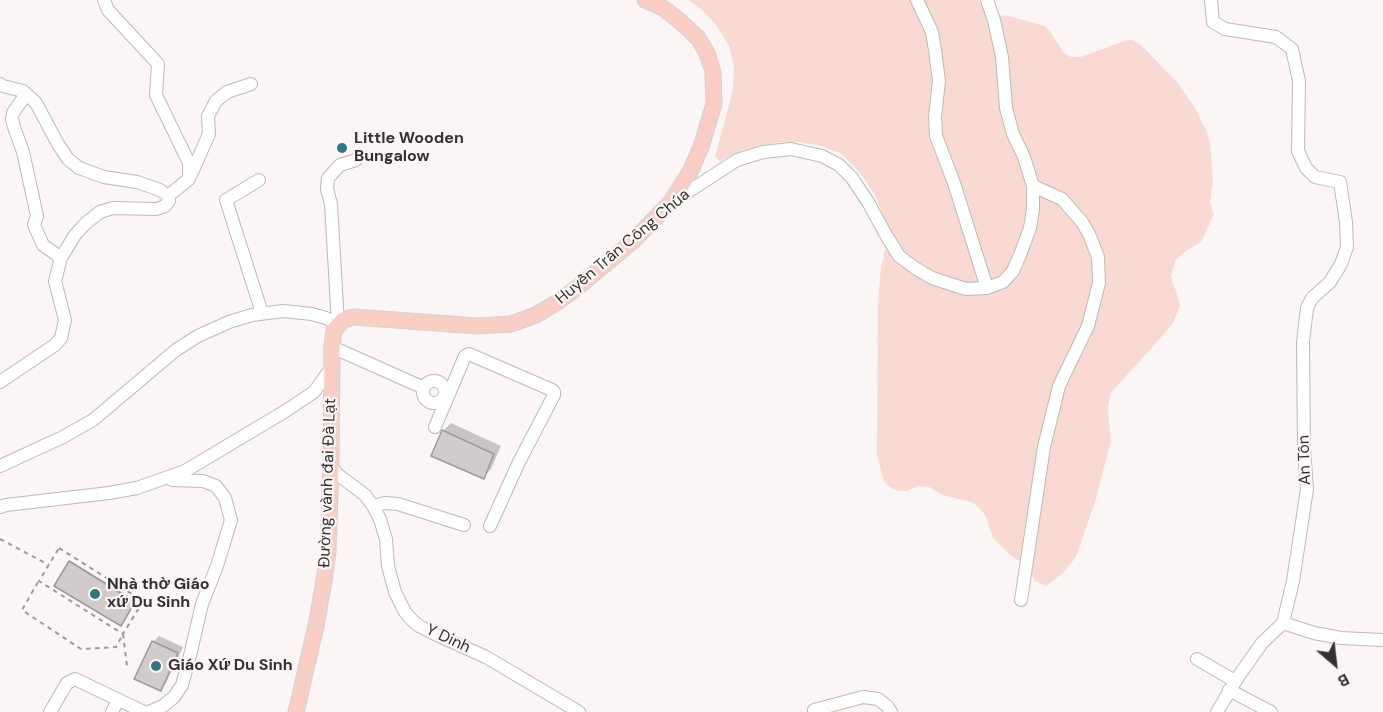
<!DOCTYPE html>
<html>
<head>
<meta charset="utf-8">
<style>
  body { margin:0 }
  #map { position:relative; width:1383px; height:712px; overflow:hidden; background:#fbf6f5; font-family:"DM Sans",sans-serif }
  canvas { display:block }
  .north { position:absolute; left:1305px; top:634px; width:60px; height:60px; -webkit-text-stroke:4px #fbf6f5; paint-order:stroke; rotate:152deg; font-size:16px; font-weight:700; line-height:24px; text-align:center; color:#333131 }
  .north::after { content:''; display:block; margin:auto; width:21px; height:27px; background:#333131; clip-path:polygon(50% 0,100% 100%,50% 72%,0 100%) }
</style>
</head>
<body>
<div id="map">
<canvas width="1383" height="712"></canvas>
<div class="north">B</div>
</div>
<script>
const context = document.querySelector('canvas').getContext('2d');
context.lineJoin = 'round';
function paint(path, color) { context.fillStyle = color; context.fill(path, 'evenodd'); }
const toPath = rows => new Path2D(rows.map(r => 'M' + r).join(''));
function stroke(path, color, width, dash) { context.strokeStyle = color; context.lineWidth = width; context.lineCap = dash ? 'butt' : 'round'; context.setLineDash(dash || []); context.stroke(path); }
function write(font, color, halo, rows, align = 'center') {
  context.font = font + ' "DM Sans",sans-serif'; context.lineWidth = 4.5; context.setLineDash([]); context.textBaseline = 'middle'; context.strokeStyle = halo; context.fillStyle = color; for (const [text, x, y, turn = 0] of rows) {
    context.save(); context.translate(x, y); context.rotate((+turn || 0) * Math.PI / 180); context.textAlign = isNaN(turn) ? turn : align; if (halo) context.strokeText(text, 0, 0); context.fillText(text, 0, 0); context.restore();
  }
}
const green = toPath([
  [688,0,978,0,986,11,997,15,1009,16,1045,26,1050,31,1064,53,1071,57,1081,57,1127,40,1132,40,1141,45,1177,82,1195,108,1206,130,1210,142,1213,180,1210,203,1214,214,1201,242,1186,251,1175,261,1171,277,1175,288,1180,306,1172,325,1110,394,1108,409,1111,441,1095,502,1076,557,1063,573,1046,586,1035,581,1026,565,1011,556,993,538,985,514,974,503,943,495,929,487,918,486,907,491,899,491,893,489,886,484,882,476,877,454,878,301,881,268,886,246,885,227,881,211,876,197,861,174,842,154,822,146,799,142,781,142,758,146,738,152,720,161,715,157,728,109,733,88,734,66,729,46,717,26,701,9]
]);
const shadow = toPath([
  [451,423,501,446,491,469,483,477,443,431],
  [71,561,135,600,122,623,70,562],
  [159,636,183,647,166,683,160,689,153,642]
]);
const building = toPath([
  [442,430,494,454,484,479,431,456,442,430],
  [69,561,135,602,121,626,54,586,69,561],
  [152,641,178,653,161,691,134,679,152,641]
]);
const path = toPath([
  [0,539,49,565],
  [59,548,143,601,123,634,39,581,59,548],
  [38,582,22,610,81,649,116,647,123,634],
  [123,634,127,666]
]);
const minor = toPath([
  [104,0,108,10,158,64,156,95,189,163,189,179],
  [917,0,932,32,935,50,939,81,935,117,936,136,954,183,987,288],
  [1211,0,1213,22,1225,29,1276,37,1292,49,1299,81,1298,151,1306,168,1315,177,1340,182,1346,222,1347,247,1341,264,1330,282,1312,298,1307,308,1303,342,1304,449,1307,489,1293,581,1283,623,1262,643,1238,677,1217,712],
  [0,84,3,86,23,91,36,103,58,144,68,159,79,168,104,177,137,182,160,190,168,196,169,201,165,206,157,209,113,208,100,212,86,223,75,235,61,258,55,281,65,320,61,338,55,345,0,382],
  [26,94,13,113,12,119,14,127,23,152,37,216,34,225,43,245,61,258],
  [259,180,226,200,262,313],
  [168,196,189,179,209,134,208,116,216,101,227,92,251,84],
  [671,203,737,160,763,152,791,149,822,156,839,165,852,178,868,202,886,235,899,256,915,268,932,278,966,289,987,288,1003,282,1013,271,1020,255,1030,228,1033,209,1033,186,1024,157,1013,134,1006,108,1002,57,994,20,987,0],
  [332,347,424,388],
  '423 392a11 11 0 1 1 22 0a11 11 0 1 1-22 0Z',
  [435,427,465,356,469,354,552,390,554,392,554,395,519,462,490,526],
  [0,466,63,437,93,420,176,350,198,336,229,322,252,315,283,311,312,314,326,318,338,324,331,204,327,189,328,178,340,165,356,160],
  [331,466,337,474,365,495,373,506,380,519,386,539,388,566,395,592,405,612,412,620,419,626,437,635,486,657,579,712],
  [373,506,385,503,398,504,464,525],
  [0,507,6,505,109,493,137,488,185,471,284,412,314,392,332,367],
  [1021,600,1044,447,1059,386,1088,326,1099,283,1098,257,1089,234,1082,222,1062,199,1033,186],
  [1283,623,1314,633,1341,638,1383,640],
  [1197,659,1235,681],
  [1229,690,1271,712],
  [814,710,863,697,878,699,887,706,891,712],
  [50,712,67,683,75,679,144,712],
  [112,712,118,700],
  [149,712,163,706,174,697,182,685,189,660,202,604,217,566,231,520,225,498,216,486,203,481,172,480]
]);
const major = toPath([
  [296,712,316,626,324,581,328,552,331,466,332,347,334,330,343,320,354,317,477,326,511,324,536,315,559,301,578,287,633,241,670,203,690,172,701,147,714,104,713,72,707,53,698,38,681,22,663,8,645,0]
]);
const markers = [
  [342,148,6,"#317685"],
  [95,594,6,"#317685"],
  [156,666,6,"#317685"]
];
const poiNames = [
  ["Little Wooden",354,139],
  ["Bungalow",354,157],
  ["Nhà thờ Giáo",107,585],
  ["xứ Du Sinh",107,603],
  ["Giáo Xứ Du Sinh",168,666]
];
const streetNames = [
  ["Huyền Trân Công Chúa",623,247,-40],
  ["An Tôn",1305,460,-92],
  ["Đường vành đai Đà Lạt",328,483,-88],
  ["Y Dinh",448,639,25]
];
paint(green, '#f9dad2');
paint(shadow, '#0003');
paint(building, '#d1cccb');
stroke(building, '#9f9a99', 1.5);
stroke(minor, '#bdb9b7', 14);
stroke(major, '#d2d2d2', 17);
stroke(path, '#9e9a99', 2, [4.5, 4.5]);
stroke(minor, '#fff', 12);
stroke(major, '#f9cfc5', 15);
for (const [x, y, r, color] of markers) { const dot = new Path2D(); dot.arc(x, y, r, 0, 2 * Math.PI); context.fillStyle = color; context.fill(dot); stroke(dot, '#fbf6f5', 2); }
write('bold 16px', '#333131', '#fbf6f5', poiNames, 'left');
write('16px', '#333131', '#fbf6f5', streetNames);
</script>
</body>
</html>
